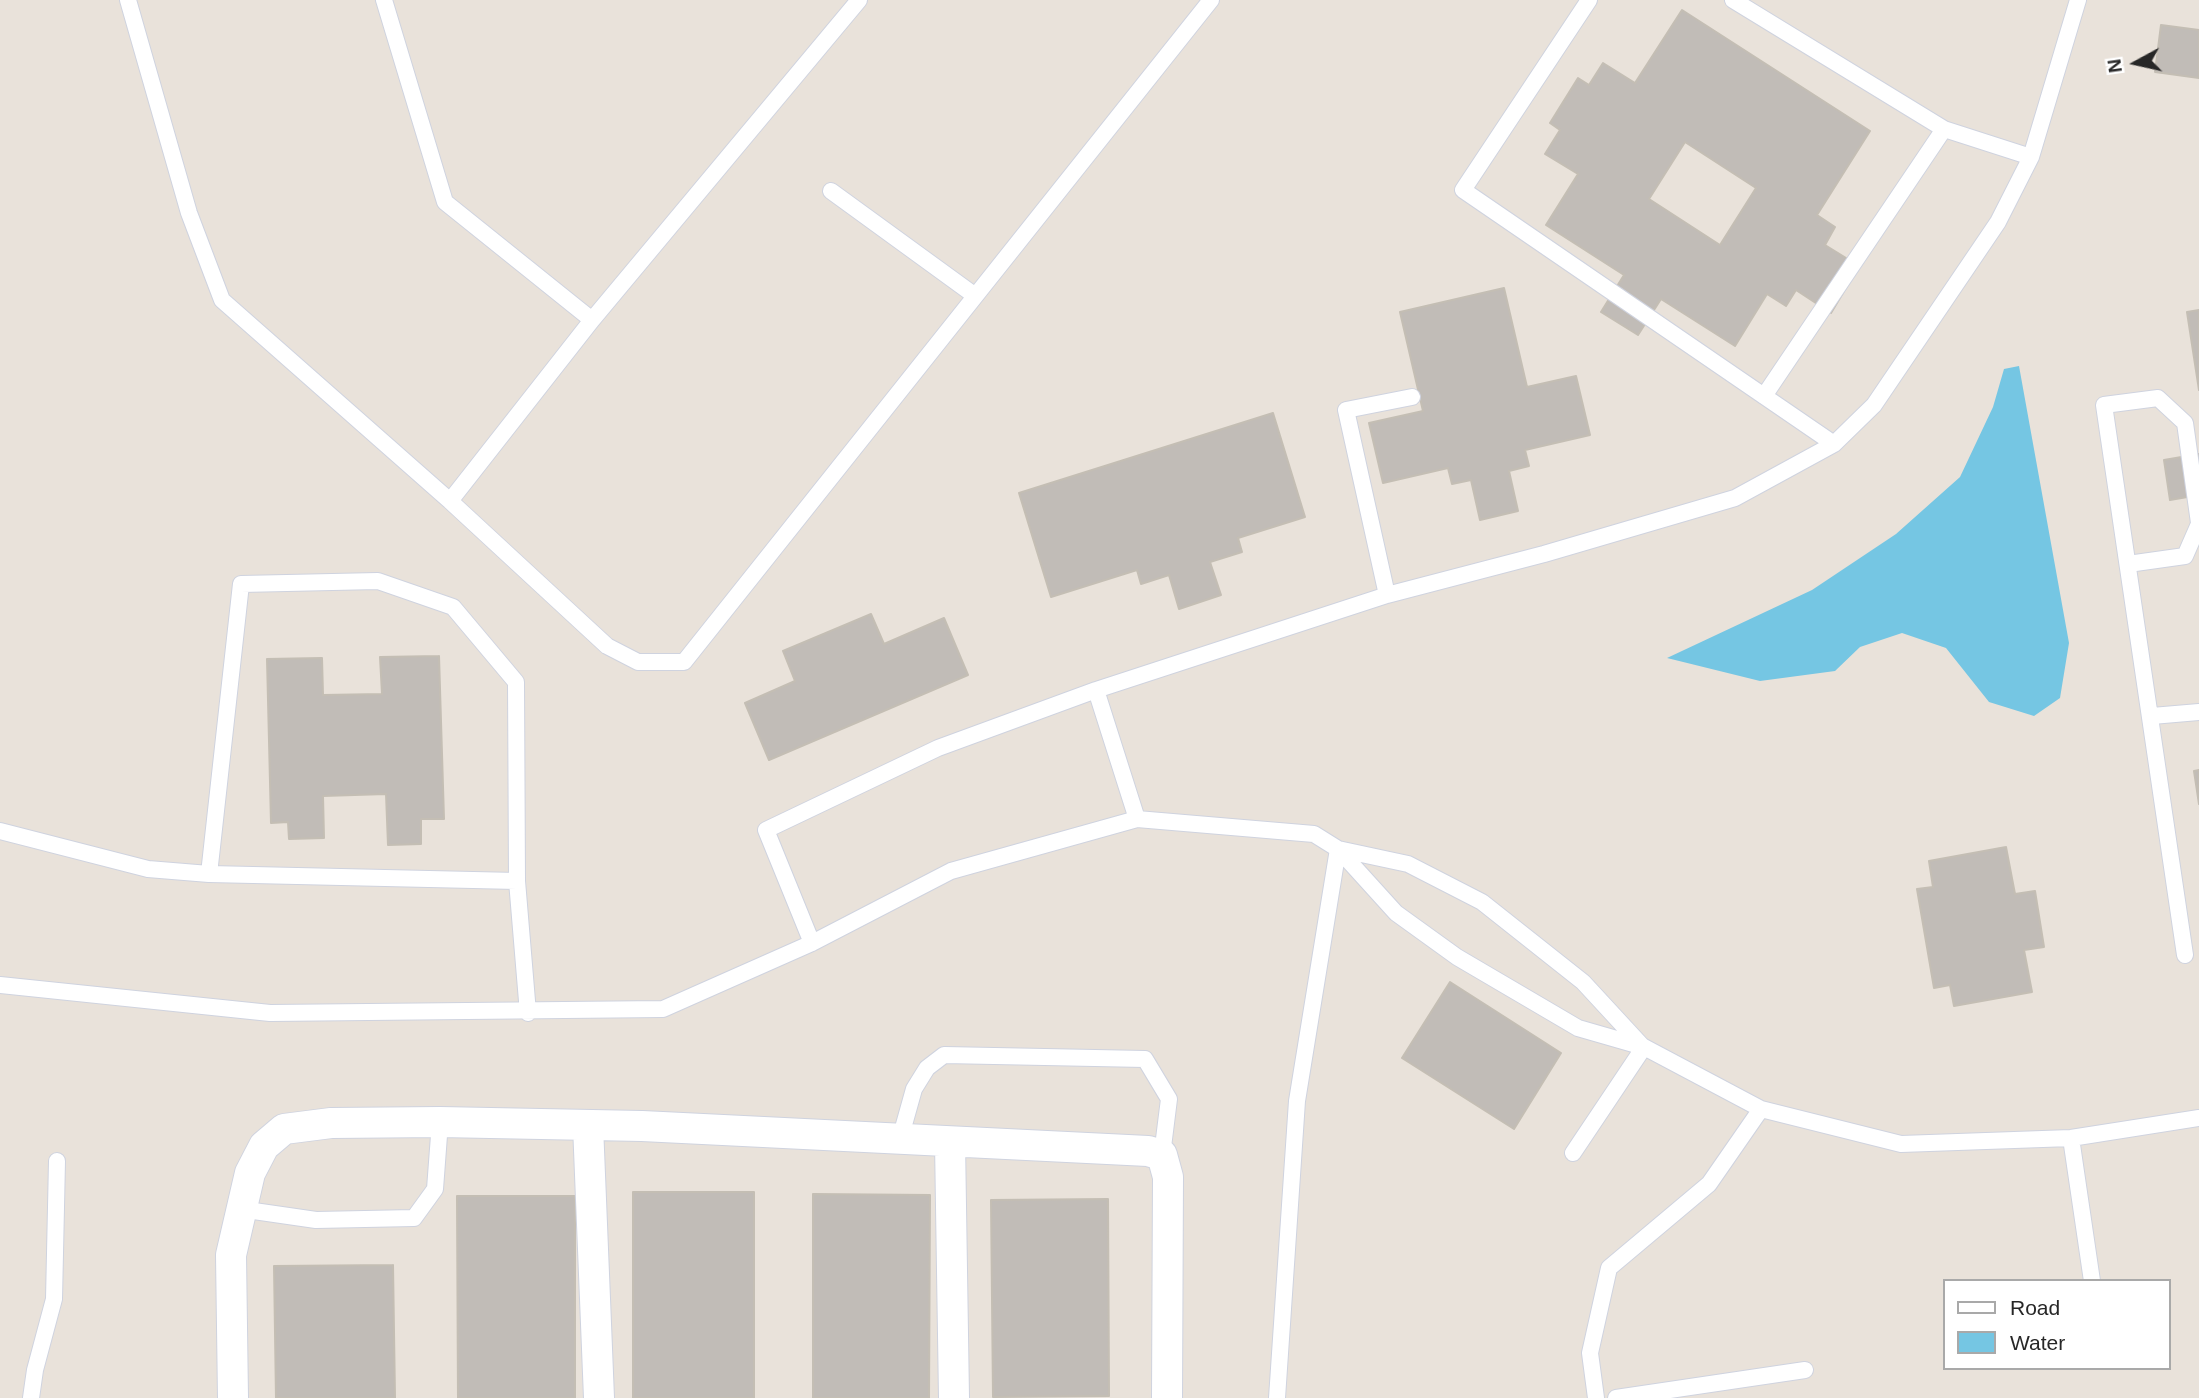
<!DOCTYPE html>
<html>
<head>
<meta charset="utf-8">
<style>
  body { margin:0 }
  #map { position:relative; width:2199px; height:1398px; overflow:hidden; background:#e9e2da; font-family:Arial,sans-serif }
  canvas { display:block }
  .legend { position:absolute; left:1943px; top:1279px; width:228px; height:91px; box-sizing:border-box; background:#fff; border:2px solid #a9a9a9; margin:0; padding:9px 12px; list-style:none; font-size:21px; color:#272727 }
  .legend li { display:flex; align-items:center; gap:14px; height:35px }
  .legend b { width:35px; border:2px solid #a9a9a9 }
  .north { position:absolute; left:2101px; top:28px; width:70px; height:70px; -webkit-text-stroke:5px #fff; paint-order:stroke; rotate:262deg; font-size:19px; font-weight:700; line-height:28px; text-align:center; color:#272727 }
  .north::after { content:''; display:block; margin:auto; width:24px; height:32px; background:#272727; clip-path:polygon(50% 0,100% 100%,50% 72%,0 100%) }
</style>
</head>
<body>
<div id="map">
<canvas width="2199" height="1398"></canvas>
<ul class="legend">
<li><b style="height:9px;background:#fff"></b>Road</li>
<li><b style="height:19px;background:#75c6e3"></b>Water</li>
</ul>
<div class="north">N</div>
</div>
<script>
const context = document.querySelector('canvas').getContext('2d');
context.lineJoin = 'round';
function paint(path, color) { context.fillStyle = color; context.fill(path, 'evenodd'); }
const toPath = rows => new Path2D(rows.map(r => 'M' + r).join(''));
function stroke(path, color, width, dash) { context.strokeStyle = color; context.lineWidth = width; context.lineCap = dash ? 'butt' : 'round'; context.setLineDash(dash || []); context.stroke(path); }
const water = toPath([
  [2019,366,2069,643,2060,698,2034,716,1989,702,1946,648,1902,633,1860,647,1835,671,1760,681,1667,658,1812,590,1896,534,1960,477,1993,407,2004,369]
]);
const building = toPath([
  [1682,10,1870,131,1817,215,1835,227,1825,245,1859,266,1831,313,1796,290,1786,306,1767,294,1735,346,1661,299,1638,335,1601,312,1624,275,1546,225,1578,174,1545,154,1560,130,1550,123,1578,78,1589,85,1603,63,1635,83,1682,10],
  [1685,142,1756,188,1720,245,1649,199,1685,142],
  [2161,25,2199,30,2199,78,2155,72,2161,25],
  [1504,288,1527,387,1576,376,1590,435,1525,450,1529,466,1509,471,1518,511,1480,520,1471,480,1452,484,1448,468,1383,483,1369,423,1423,411,1400,312,1504,288],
  [2199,310,2199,390,2187,312,2199,310],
  [1273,413,1305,517,1238,538,1242,552,1210,562,1221,595,1179,609,1169,575,1141,584,1137,570,1051,597,1019,493,1273,413],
  [2199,454,2199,495,2170,500,2164,460,2199,454],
  [871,614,884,644,944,618,968,675,769,760,745,703,795,681,783,651,871,614],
  [439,656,444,819,421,819,421,844,388,845,386,794,323,796,324,838,289,839,288,822,271,823,267,659,322,658,323,695,382,694,380,657,439,656],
  [2199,770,2199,804,2194,771,2199,770],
  [2006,847,2015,894,2035,891,2044,947,2024,950,2032,992,1954,1006,1950,985,1934,988,1917,889,1933,887,1929,861,2006,847],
  [1450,982,1561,1053,1514,1129,1402,1058,1450,982],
  [633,1192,754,1192,754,1398,633,1398,633,1192],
  [813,1194,930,1195,929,1398,813,1398,813,1194],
  [457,1196,575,1196,575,1398,458,1398,457,1196],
  [1108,1199,1109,1396,993,1397,991,1200,1108,1199],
  [393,1265,395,1398,276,1398,274,1266,393,1265]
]);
const service = toPath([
  [128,0,189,213,222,300,450,501,607,646,638,662,684,662,1211,0],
  [384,0,445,202,592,320],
  [1589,0,1463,190,1834,444],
  [1733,0,1944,129,2031,157],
  [831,191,974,295],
  [1764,396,1944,129],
  [450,501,592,320,859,0],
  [2128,564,2185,556,2199,524],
  [1387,595,1346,410,1412,397],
  [1096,690,1137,819],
  [2152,716,2199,712],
  [0,831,148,869,209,874,517,881,516,682,453,607,378,581,241,584,209,874],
  [1338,849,1408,864,1482,902,1583,982,1643,1047],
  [517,881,528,1013],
  [812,943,766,830,938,748,1096,690,1387,595,1544,554,1735,498,1834,444,1874,405,1998,222,2031,157,2078,0],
  [2185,955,2104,405,2158,398,2185,423,2199,523],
  [0,985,270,1013,663,1009,812,943,951,871,1137,819,1314,834,1338,849,1396,913,1457,957,1578,1028,1644,1047,1761,1109,1901,1144,2071,1138,2199,1118],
  [2071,1138,2092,1281],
  [900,1139,914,1089,927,1068,944,1055,1145,1059,1169,1099,1162,1155],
  [1573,1153,1644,1047],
  [240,1209,316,1220,414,1218,435,1189,440,1122],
  [31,1398,35,1370,54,1299,57,1161],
  [1277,1398,1297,1101,1338,849],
  [1596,1398,1590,1353,1609,1268,1709,1184,1761,1109],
  [1616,1398,1805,1370]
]);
const minor = toPath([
  [588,1125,599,1398],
  [950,1142,954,1398],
  [233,1398,231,1255,250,1173,264,1146,284,1129,331,1123,440,1122,642,1126,1148,1151,1162,1155,1168,1177,1167,1398]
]);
paint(water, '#75c6e3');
paint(building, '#c1bcb7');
stroke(building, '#c4beb4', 2);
stroke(service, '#cfd3df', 18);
stroke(minor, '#cfd3df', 32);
stroke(service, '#fff', 16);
stroke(minor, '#fff', 30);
</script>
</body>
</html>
